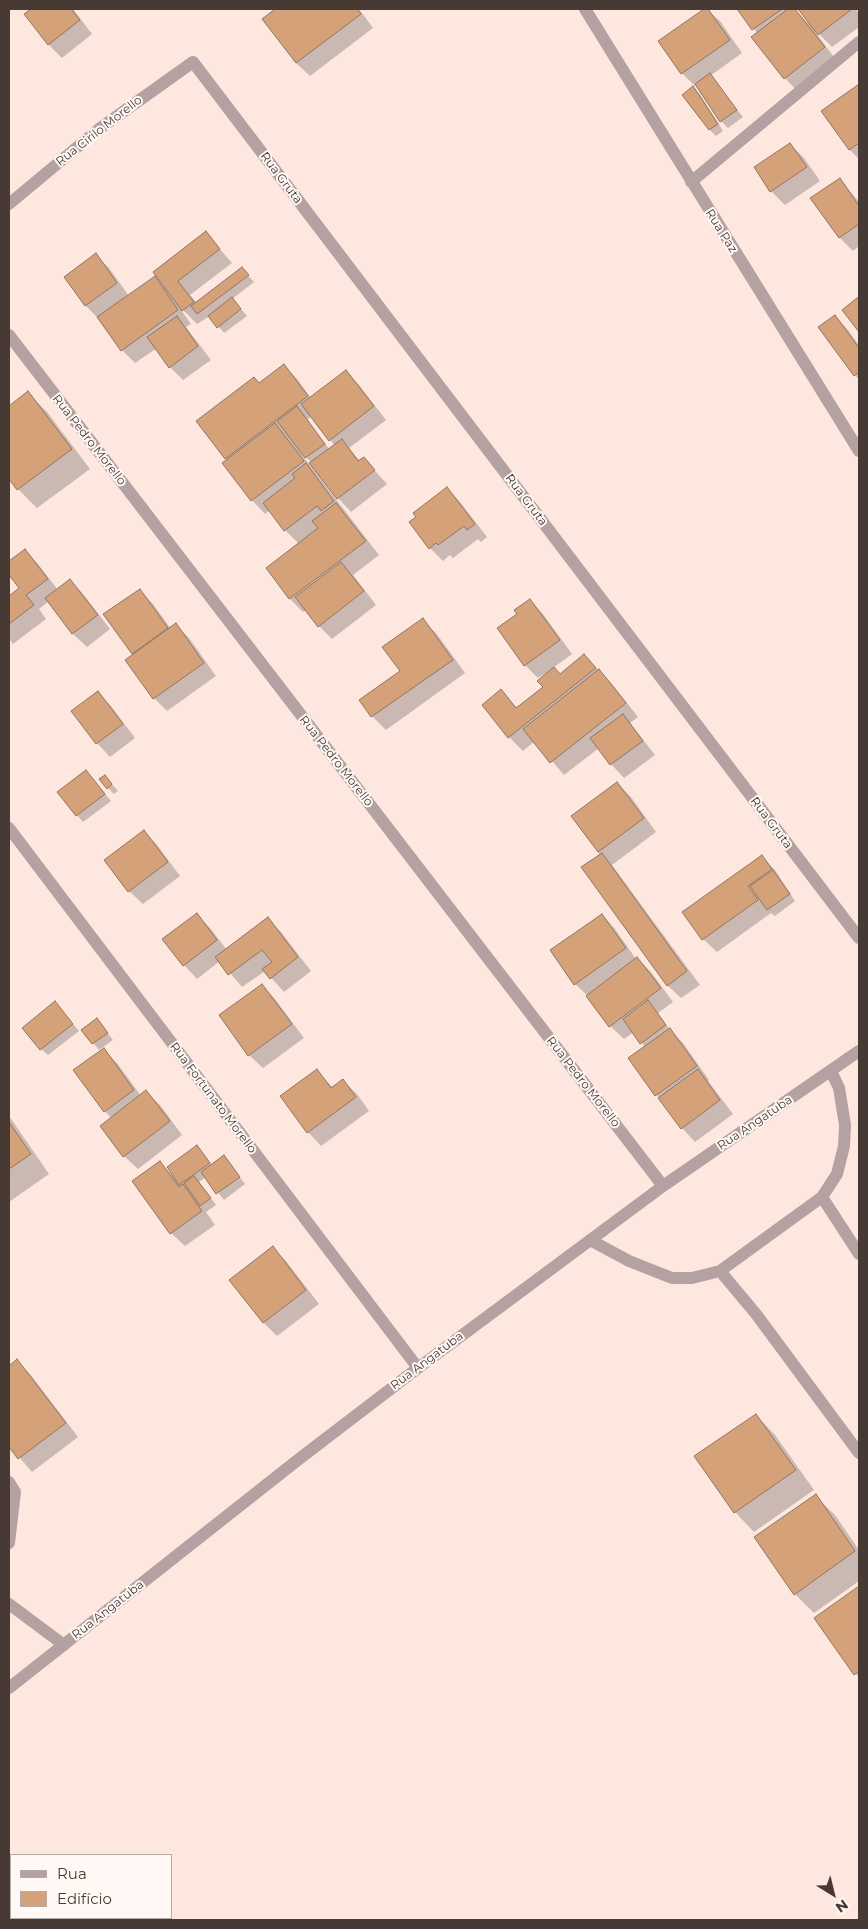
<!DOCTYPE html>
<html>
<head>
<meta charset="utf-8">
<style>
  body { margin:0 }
  #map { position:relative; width:868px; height:1929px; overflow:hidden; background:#fde7df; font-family:Montserrat,sans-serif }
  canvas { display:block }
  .frame { position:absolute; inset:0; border:10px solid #473934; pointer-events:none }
  .legend { position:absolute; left:10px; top:1854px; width:162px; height:65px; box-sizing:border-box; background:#fff8f5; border:1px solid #b5aca8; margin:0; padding:6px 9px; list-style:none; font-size:15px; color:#473934 }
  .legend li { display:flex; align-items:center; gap:10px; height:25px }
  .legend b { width:25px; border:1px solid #b5aca8 }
  .north { position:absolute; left:808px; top:1869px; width:50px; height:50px; -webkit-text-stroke:4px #fff8f5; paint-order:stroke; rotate:144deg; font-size:14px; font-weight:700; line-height:20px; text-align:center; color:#473934 }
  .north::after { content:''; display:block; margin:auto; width:18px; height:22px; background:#473934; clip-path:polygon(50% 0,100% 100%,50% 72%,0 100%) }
</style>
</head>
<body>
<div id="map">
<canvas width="868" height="1929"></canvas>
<div class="frame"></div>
<ul class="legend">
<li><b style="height:6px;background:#b3a2a1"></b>Rua</li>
<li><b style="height:14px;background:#d5a179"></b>Edifício</li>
</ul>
<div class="north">N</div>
</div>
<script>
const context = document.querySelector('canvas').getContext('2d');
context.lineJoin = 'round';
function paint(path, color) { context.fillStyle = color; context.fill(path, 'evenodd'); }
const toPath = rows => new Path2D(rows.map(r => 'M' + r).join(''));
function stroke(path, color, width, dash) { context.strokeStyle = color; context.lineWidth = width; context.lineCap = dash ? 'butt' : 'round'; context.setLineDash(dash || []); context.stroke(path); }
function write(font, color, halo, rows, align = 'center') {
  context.font = font + ' Montserrat,sans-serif'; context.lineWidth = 4; context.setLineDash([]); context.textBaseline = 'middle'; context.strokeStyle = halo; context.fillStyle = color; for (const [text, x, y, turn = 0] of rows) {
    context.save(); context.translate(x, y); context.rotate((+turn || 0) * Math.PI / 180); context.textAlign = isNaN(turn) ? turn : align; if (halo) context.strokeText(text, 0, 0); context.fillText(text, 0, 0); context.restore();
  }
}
const shadow = toPath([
  [33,9,73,9,92,34,62,58,48,44,26,14],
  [277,9,359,9,373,28,310,76,296,63,263,19],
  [706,9,720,21,742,53,710,76,743,117,728,128,721,121,697,85,695,86,682,73,659,41],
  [738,9,794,9,809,24,810,23,800,9,856,9,859,14,859,27,832,47,816,31,815,32,837,61,798,92,785,78,758,34],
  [859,86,859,159,850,150,823,111],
  [693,88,700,94,723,131,716,136,710,130],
  [790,144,804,158,820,181,785,205,771,191,755,168],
  [840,179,859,202,859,246,853,251,840,238],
  [206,233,232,263,190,295,197,303,242,269,254,282,232,299,247,316,224,333,210,316,197,324,182,309,181,310,191,324,186,327,211,360,183,380,170,367,157,348,135,363,122,350,99,319,86,306,65,277,96,255,109,268,129,296,154,278,164,287],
  [835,316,848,330,859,345,859,380,855,375],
  [284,366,297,379,311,398,346,371,359,385,386,420,349,448,360,461,364,459,387,484,351,512,338,498,312,463,303,454,302,455,379,555,353,575,376,605,332,639,319,626,306,610,303,612,290,599,267,568,299,544,285,530,270,510,265,514,252,500,224,463,228,460,226,458,260,384],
  [312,416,335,446,330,450,307,420],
  [28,393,47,412,90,469,37,508,18,489,9,477,9,407],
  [447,488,460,502,487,537,481,542,478,539,453,558,450,555,443,561,430,548],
  [25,550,38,564,58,590,70,580,83,594,110,629,87,647,73,634,49,601,39,609,46,619,13,644,9,639,9,597,20,588,9,573,9,563],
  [139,590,153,604,171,629,176,625,189,638,216,676,167,711,154,698,134,655,105,615],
  [530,600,543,614,572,654,553,668,560,675,584,655,612,684,638,717,630,723,655,755,624,778,611,764,599,748,564,775,535,741,523,751,509,737,483,705,501,691,517,708,544,687,548,674,546,673,538,678,525,665,518,614],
  [422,620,436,633,465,673,386,730,372,716,360,700,401,671],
  [98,693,111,706,135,738,110,757,97,743,73,711],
  [86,771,111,801,83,822,77,815],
  [105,776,118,791,114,794,108,788],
  [617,783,631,797,656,832,612,865,700,985,681,998,667,985,598,852],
  [144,831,157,845,180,876,143,904,129,891],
  [761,856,775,870,795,901,775,916,771,913,717,952,703,939],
  [196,914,210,928,227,950,268,919,281,932,311,971,284,992,265,971,242,987,220,961,197,979,184,965],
  [602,915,615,929,636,959,637,958,651,972,673,1002,658,1013,670,1030,683,1043,709,1080,708,1081,733,1114,695,1142,682,1128,629,1058,645,1047,634,1032,624,1039,610,1026,589,997,575,984],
  [262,985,275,999,304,1038,263,1068,249,1055,220,1015],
  [61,1010,79,1031,48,1055,41,1049],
  [97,1020,113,1040,99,1050,83,1030],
  [104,1050,117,1063,141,1096,146,1092,160,1105,182,1135,138,1169,124,1156,112,1119,105,1111],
  [317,1071,333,1088,343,1081,357,1094,369,1111,321,1146,308,1132,282,1097],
  [9,1116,49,1174,9,1202],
  [197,1147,212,1165,224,1157,245,1184,224,1200,206,1177,199,1182,216,1205,206,1212,215,1225,185,1246,171,1233,160,1163,172,1175],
  [273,1248,286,1261,319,1304,277,1336,264,1323,231,1280],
  [17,1361,30,1374,78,1437,32,1472,9,1445,9,1367],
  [756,1415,775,1435,814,1490,754,1532,735,1512,696,1457],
  [815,1496,835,1515,859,1550,859,1581,814,1613,795,1594],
  [859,1588,859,1678,816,1618]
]);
const building = toPath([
  [31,9,71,9,80,20,48,45,24,14,31,9],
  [275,9,357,9,361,14,296,63,262,19,275,9],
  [704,9,708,9,730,40,681,74,658,41,704,9],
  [737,9,782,9,752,30,737,9],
  [788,9,795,9,825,47,784,79,751,37,788,9],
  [798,9,852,9,818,35,798,9],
  [710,73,737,110,720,122,695,84,710,73],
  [859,84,859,143,849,150,821,111,859,84],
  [693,86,718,124,709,130,682,95,693,86],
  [790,143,807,167,770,192,754,167,790,143],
  [840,178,859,206,859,224,839,238,810,198,840,178],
  [206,231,220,249,178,281,194,302,182,311,153,272,206,231],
  [96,253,117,283,85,306,64,277,96,253],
  [242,267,249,275,197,314,191,306,242,267],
  [155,276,178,310,121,351,97,317,155,276],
  [232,297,241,309,217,328,208,316,232,297],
  [857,298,859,301,859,332,842,310,857,298],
  [835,315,859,348,859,372,854,376,818,327,835,315],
  [177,316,198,346,169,368,147,337,177,316],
  [284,364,308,396,225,459,196,421,254,377,259,383,284,364],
  [346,370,374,406,329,441,301,404,346,370],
  [28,391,72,449,17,490,9,479,9,406,28,391],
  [297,406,325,444,305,458,277,421,297,406],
  [275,423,304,461,251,501,222,463,275,423],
  [342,439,358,461,364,457,375,470,337,499,309,463,342,439],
  [306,463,334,501,321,511,317,506,284,531,263,503,295,478,292,474,306,463],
  [447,487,475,524,467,530,464,526,438,545,436,543,429,549,409,522,416,517,413,513,447,487],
  [336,503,366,541,289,599,266,568,318,528,312,521,336,503],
  [25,549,48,579,26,595,34,605,9,624,9,596,19,588,9,575,9,561,25,549],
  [341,562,364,591,318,627,295,597,341,562],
  [70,579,98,615,72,634,45,598,70,579],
  [140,589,168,628,132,654,103,614,140,589],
  [530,599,560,640,524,666,497,628,517,614,514,610,530,599],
  [423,618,453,660,371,717,359,700,400,671,382,647,423,618],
  [176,623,204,663,153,699,125,660,176,623],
  [584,654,596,668,508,738,482,705,501,689,516,708,543,687,537,681,554,667,560,674,584,654],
  [599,669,626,703,550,763,523,729,599,669],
  [98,691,123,724,96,744,71,711,98,691],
  [623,714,643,741,610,765,590,738,623,714],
  [86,770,105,794,76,816,57,792,86,770],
  [105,775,112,784,107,789,99,779,105,775],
  [617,782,644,818,598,852,571,816,617,782],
  [144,830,168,862,128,892,104,860,144,830],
  [602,853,687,971,667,986,581,867,602,853],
  [762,855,772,869,748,886,758,900,702,940,682,912,762,855],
  [773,870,790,894,767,910,750,886,773,870],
  [197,913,217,940,183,966,162,939,197,913],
  [602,914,626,948,574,985,550,950,602,914],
  [268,917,298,957,270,979,262,969,272,962,262,950,228,975,215,957,268,917],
  [637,957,661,988,609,1027,586,996,637,957],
  [262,984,292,1024,248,1056,219,1015,262,984],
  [648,1000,666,1025,640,1044,623,1019,648,1000],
  [55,1001,73,1024,40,1050,22,1028,55,1001],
  [97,1018,108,1033,92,1044,81,1030,97,1018],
  [670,1028,697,1066,655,1096,628,1058,670,1028],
  [104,1048,134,1090,104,1112,73,1070,104,1048],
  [317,1069,331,1088,343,1079,356,1097,307,1133,280,1096,317,1069],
  [698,1069,720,1100,681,1129,658,1098,698,1069],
  [146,1090,170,1121,123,1157,100,1126,146,1090],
  [9,1122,31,1154,9,1169,9,1122],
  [197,1145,210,1163,179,1185,167,1167,197,1145],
  [224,1155,240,1177,216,1194,201,1172,224,1155],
  [160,1161,179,1187,183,1184,202,1211,170,1234,132,1181,160,1161],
  [194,1176,211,1198,200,1206,184,1183,194,1176],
  [273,1246,306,1290,263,1323,229,1280,273,1246],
  [17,1359,66,1423,18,1459,9,1447,9,1366,17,1359],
  [756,1414,796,1470,734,1513,694,1456,756,1414],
  [816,1494,855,1551,794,1595,754,1537,816,1494],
  [859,1586,859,1671,854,1675,814,1618,859,1586]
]);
const lane = toPath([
  [9,1482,15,1492,9,1543],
  [9,1604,64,1645]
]);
const street = toPath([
  [585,9,859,451],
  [691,182,859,42],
  [9,204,99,129,193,62,859,938],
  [9,335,663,1186],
  [9,828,418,1368],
  [822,1197,859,1254],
  [590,1240,629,1261,672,1278,692,1278,720,1271,822,1197,837,1174,844,1146,845,1125,839,1088,831,1071],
  [720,1271,756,1314,859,1453],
  [9,1688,299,1459,418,1368,663,1186,859,1051]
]);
const streetNames = [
  ["Rua Cirilo Morello",99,131,-38],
  ["Rua Gruta",281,178,53],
  ["Rua Paz",721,231,58],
  ["Rua Pedro Morello",89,440,52],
  ["Rua Gruta",526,500,53],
  ["Rua Pedro Morello",336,761,52],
  ["Rua Gruta",771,823,53],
  ["Rua Pedro Morello",583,1082,52],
  ["Rua Fortunato Morello",213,1098,53],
  ["Rua Angatuba",755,1123,-34],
  ["Rua Angatuba",427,1361,-37],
  ["Rua Angatuba",108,1610,-38]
];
paint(shadow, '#0003');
paint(building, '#d5a179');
stroke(building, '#8f7561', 1);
stroke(lane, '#b3a2a1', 12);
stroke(street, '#b3a2a1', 12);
write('12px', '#473934', '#fff8f5', streetNames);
</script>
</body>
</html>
